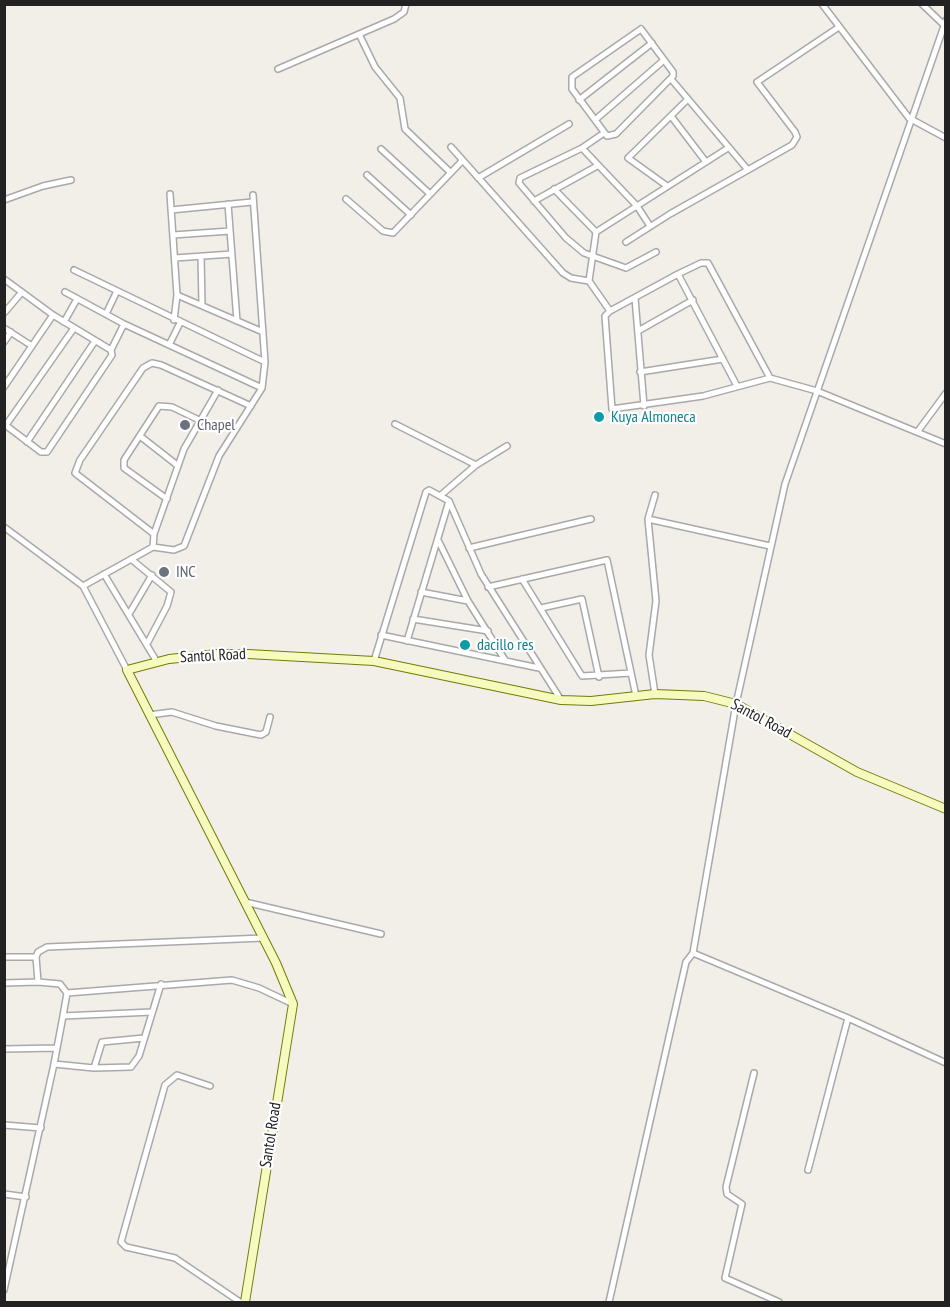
<!DOCTYPE html>
<html>
<head>
<meta charset="utf-8">
<style>
  body { margin:0 }
  #map { position:relative; width:950px; height:1307px; overflow:hidden; background:#f2efe9; font-family:"PT Sans Narrow",sans-serif }
  canvas { display:block }
  .frame { position:absolute; inset:0; border:6px solid #222; pointer-events:none }
</style>
</head>
<body>
<div id="map">
<canvas width="950" height="1307"></canvas>
<div class="frame"></div>
</div>
<script>
const context = document.querySelector('canvas').getContext('2d');
context.lineJoin = 'round';
const toPath = rows => new Path2D(rows.map(r => 'M' + r).join(''));
function stroke(path, color, width, dash) { context.strokeStyle = color; context.lineWidth = width; context.lineCap = dash ? 'butt' : 'round'; context.setLineDash(dash || []); context.stroke(path); }
function write(font, color, halo, rows, align = 'center') {
  context.font = font + ' "PT Sans Narrow",sans-serif'; context.lineWidth = 4.5; context.setLineDash([]); context.textBaseline = 'middle'; context.strokeStyle = halo; context.fillStyle = color; for (const [text, x, y, turn = 0] of rows) {
    context.save(); context.translate(x, y); context.rotate((+turn || 0) * Math.PI / 180); context.textAlign = isNaN(turn) ? turn : align; if (halo) context.strokeText(text, 0, 0); context.fillText(text, 0, 0); context.restore();
  }
}
const street = toPath([
  [822,4,909,118,946,138],
  [922,4,944,25],
  [641,29,673,72,673,76,616,134,607,136,572,89,572,77,641,29],
  [359,34,375,67,400,98,405,129,450,172],
  [278,69,394,19,404,12,406,4],
  [671,79,688,99],
  [579,100,652,43],
  [671,116,706,162],
  [595,120,664,60],
  [604,133,582,148,520,178,519,183,566,238,584,253,626,268,656,252],
  [451,147,563,273,571,278,589,281,610,311],
  [582,148,637,206,650,226],
  [381,149,430,194],
  [367,175,411,215],
  [478,178,569,124],
  [667,186,628,158,688,99,748,170],
  [554,189,596,232],
  [170,194,177,295,174,320],
  [346,199,383,231,393,233,462,161],
  [4,200,43,186,71,180],
  [534,201,597,166],
  [228,204,237,321],
  [171,210,252,202],
  [173,235,230,231],
  [626,242,670,214,792,145,797,137,795,132,757,82,839,27],
  [201,256,202,305],
  [175,258,232,254],
  [74,270,265,362],
  [678,274,737,386],
  [4,279,53,315,111,350,112,355,47,452,41,452,4,424],
  [589,281,596,232,728,148],
  [65,292,124,324,262,388],
  [177,295,263,332],
  [635,298,644,406],
  [4,313,22,292],
  [106,314,116,293],
  [64,322,77,299],
  [4,328,32,346],
  [638,331,693,300],
  [4,342,11,332],
  [169,345,180,323],
  [111,350,124,324],
  [640,372,723,359],
  [770,378,703,396,612,409,605,316,610,311,678,274,701,263,708,263,770,378,817,391,946,444],
  [4,387,53,315],
  [395,424,476,465],
  [6,425,74,328],
  [918,431,946,393],
  [140,436,177,465],
  [27,442,95,341],
  [441,495,476,465,507,446],
  [655,495,648,519,656,601,649,655,655,694],
  [167,499,124,468,124,460,159,406,172,407,199,420],
  [648,519,770,546],
  [4,527,83,586,127,670],
  [154,534,75,473,80,460,143,368,152,363,161,365,251,406],
  [438,540,468,601,505,660],
  [153,547,154,534,184,449,218,390],
  [469,548,591,519],
  [131,559,171,592,167,606,148,642],
  [104,574,157,662],
  [522,579,582,676,631,673],
  [83,586,153,547,174,550,184,546,219,456,262,388,265,362,253,195],
  [488,587,607,560,636,696],
  [421,592,468,601],
  [541,608,582,599,599,677],
  [129,614,152,575],
  [413,619,488,631],
  [381,635,539,668],
  [407,641,449,501],
  [374,661,426,492,429,490,449,501,481,574,561,700],
  [149,715,172,712,216,726,261,735,266,732,270,717],
  [245,902,381,934],
  [263,938,47,947,38,952,36,957,38,982,60,984,67,993,232,980,259,988,293,1004],
  [693,953,736,704,785,484,946,20],
  [4,957,36,957],
  [4,983,38,982],
  [63,1016,67,993],
  [4,1049,57,1048],
  [54,1064,63,1016,152,1012],
  [94,1068,102,1042,144,1038],
  [754,1073,726,1187,727,1194,742,1204,725,1278,779,1302],
  [210,1086,177,1075,165,1085,121,1242,126,1247,175,1258,240,1302],
  [4,1125,41,1128],
  [808,1170,848,1018],
  [4,1194,26,1197],
  [4,1290,54,1064,94,1068,131,1067,139,1056,161,984],
  [609,1302,686,962,693,953,848,1018,946,1063]
]);
const secondary = toPath([
  [245,1302,293,1004,276,963,127,670,169,659,217,654,248,654,374,661,561,700,591,701,655,694,704,696,736,704,857,772,946,809]
]);
const markers = [
  [599,417,6,"#0f9aa8"],
  [185,425,6,"#6b7280"],
  [164,572,6,"#6b7280"],
  [465,645,6,"#0f9aa8"]
];
const cultureNames = [
  ["Kuya Almoneca",611,417],
  ["dacillo res",477,645]
];
const worshipNames = [
  ["Chapel",197,425],
  ["INC",176,572]
];
const streetNames = [
  ["Santol Road",213,656,-3],
  ["Santol Road",761,719,28],
  ["Santol Road",271,1135,-81]
];
stroke(street, '#a9a9a9', 8);
stroke(secondary, '#707d05', 10);
stroke(street, '#fff', 5);
stroke(secondary, '#f7fabf', 8);
for (const [x, y, r, color] of markers) { const dot = new Path2D(); dot.arc(x, y, r, 0, 2 * Math.PI); context.fillStyle = color; context.fill(dot); stroke(dot, '#fff', 2); }
write('16px', '#0d838f', '#fff', cultureNames, 'left');
write('16px', '#5b616d', '#fff', worshipNames, 'left');
write('16px', '#222', '#fff', streetNames);
</script>
</body>
</html>
